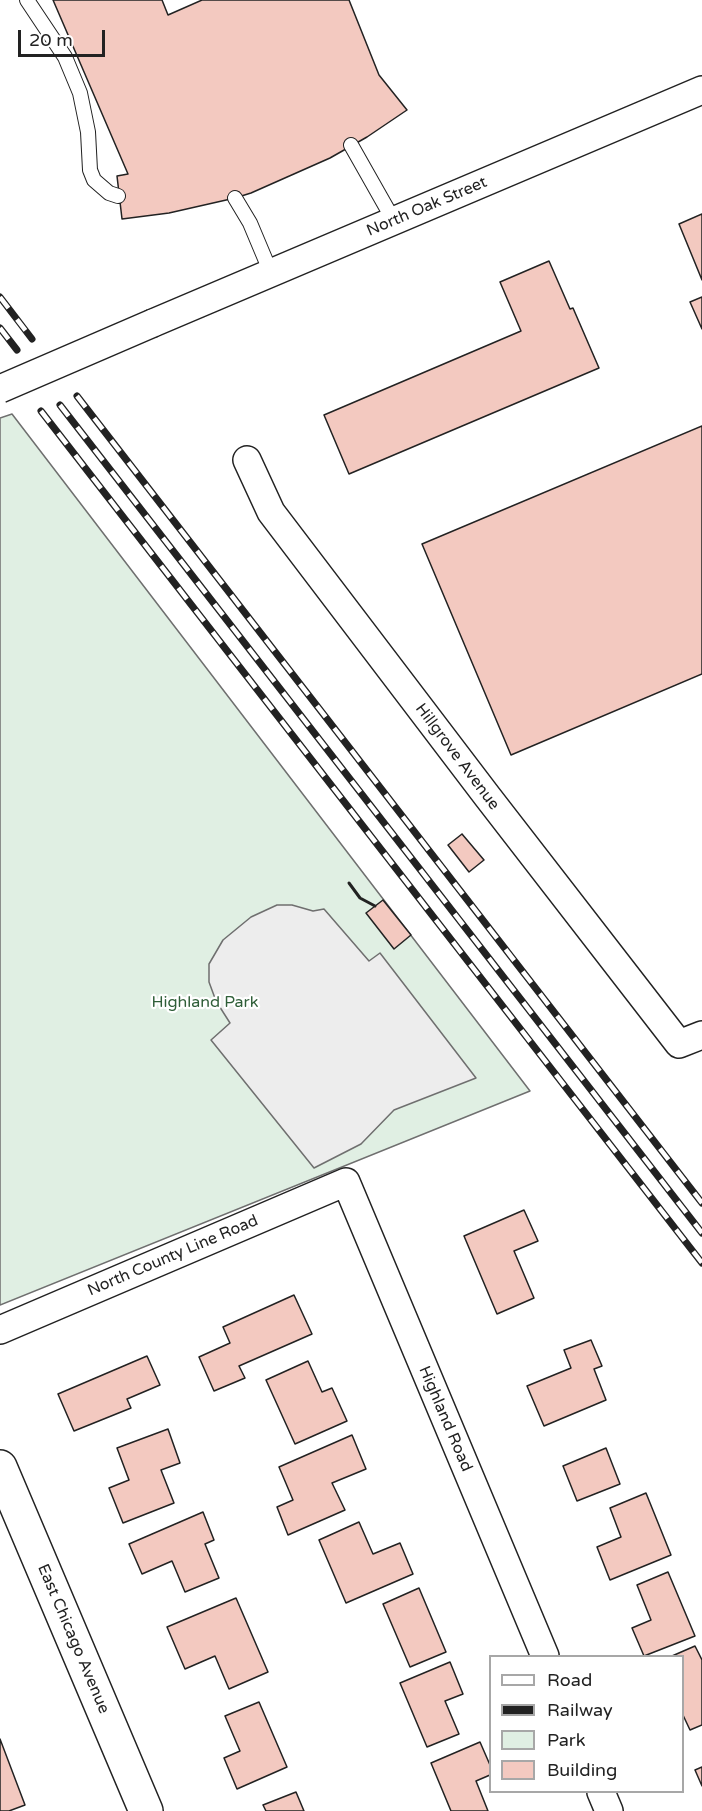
<!DOCTYPE html>
<html>
<head>
<meta charset="utf-8">
<style>
  body { margin:0 }
  #map { position:relative; width:702px; height:1811px; overflow:hidden; background:#fff; font-family:"Varela Round",sans-serif }
  canvas { display:block }
  .legend { position:absolute; left:489px; top:1655px; width:195px; height:138px; box-sizing:border-box; background:#fff; border:2px solid #a7a7a7; margin:0; padding:8px 10px; list-style:none; font-size:18px; color:#222 }
  .legend li { display:flex; align-items:center; gap:12px; height:30px }
  .legend b { width:30px; border:2px solid #a7a7a7 }
  .scale { position:absolute; left:18px; top:30px; width:87px; height:27px; box-sizing:border-box; border:3px solid #222; border-top:0; padding-left:8px; font-size:18px; line-height:21px; white-space:nowrap; color:#222; -webkit-text-stroke:4px #fff; paint-order:stroke }
</style>
</head>
<body>
<div id="map">
<canvas width="702" height="1811"></canvas>
<ul class="legend">
<li><b style="height:8px;background:#fff"></b>Road</li>
<li><b style="height:8px;background:#222"></b>Railway</li>
<li><b style="height:16px;background:#e0efe3"></b>Park</li>
<li><b style="height:16px;background:#f3c9c0"></b>Building</li>
</ul>
<div class="scale">20 m</div>
</div>
<script>
const context = document.querySelector('canvas').getContext('2d');
context.lineJoin = 'round';
function paint(path, color) { context.fillStyle = color; context.fill(path, 'evenodd'); }
const toPath = rows => new Path2D(rows.map(r => 'M' + r).join(''));
function stroke(path, color, width, dash) { context.strokeStyle = color; context.lineWidth = width; context.lineCap = dash ? 'butt' : 'round'; context.setLineDash(dash || []); context.stroke(path); }
function write(font, color, halo, rows, align = 'center') {
  context.font = font + ' "Varela Round",sans-serif'; context.lineWidth = 4.5; context.setLineDash([]); context.textBaseline = 'middle'; context.strokeStyle = halo; context.fillStyle = color; for (const [text, x, y, turn = 0] of rows) {
    context.save(); context.translate(x, y); context.rotate((+turn || 0) * Math.PI / 180); context.textAlign = isNaN(turn) ? turn : align; if (halo) context.strokeText(text, 0, 0); context.fillText(text, 0, 0); context.restore();
  }
}
const green = toPath([
  [12,414,530,1091,0,1305,0,418,12,414]
]);
const parking = toPath([
  [277,905,292,905,313,911,324,909,369,961,380,953,476,1078,394,1110,361,1144,314,1168,211,1040,230,1023,216,1001,209,982,209,964,223,940,251,917,277,905]
]);
const building = toPath([
  [53,0,162,0,168,15,202,0,349,0,379,75,407,110,367,137,330,158,251,193,235,198,169,213,122,219,117,176,128,174,53,0],
  [702,214,702,280,679,224,702,214],
  [549,261,570,309,573,308,599,368,349,474,324,415,521,331,500,282,549,261],
  [702,297,702,329,690,302,702,297],
  [702,426,702,674,511,755,422,544,702,426],
  [462,834,484,860,469,872,448,845,462,834],
  [383,900,411,935,394,949,366,913,383,900],
  [524,1210,538,1241,514,1251,534,1298,497,1314,464,1236,524,1210],
  [294,1295,312,1334,239,1366,245,1378,214,1391,199,1357,230,1343,223,1327,294,1295],
  [591,1340,602,1366,594,1369,606,1400,544,1426,527,1386,571,1368,564,1350,591,1340],
  [147,1356,160,1385,127,1399,131,1408,74,1431,58,1394,147,1356],
  [308,1361,322,1392,332,1388,347,1421,295,1444,266,1380,308,1361],
  [168,1429,180,1463,161,1470,174,1503,123,1523,109,1488,129,1480,117,1448,168,1429],
  [352,1435,366,1469,332,1483,345,1510,288,1535,277,1507,293,1500,279,1467,352,1435],
  [606,1448,620,1484,577,1501,563,1466,606,1448],
  [646,1493,671,1555,610,1580,597,1547,621,1537,610,1508,646,1493],
  [203,1512,214,1540,205,1544,219,1578,185,1592,172,1561,142,1574,129,1544,203,1512],
  [359,1522,373,1554,400,1543,413,1574,346,1603,319,1540,359,1522],
  [668,1572,695,1636,644,1656,632,1628,651,1620,637,1585,668,1572],
  [419,1588,446,1652,410,1667,383,1604,419,1588],
  [236,1598,268,1672,229,1689,215,1656,185,1669,167,1627,236,1598],
  [695,1646,702,1660,702,1725,690,1730,682,1713,682,1656,672,1656,695,1646],
  [450,1662,463,1694,445,1701,459,1734,427,1747,400,1683,450,1662],
  [259,1702,287,1767,237,1789,224,1758,240,1751,225,1716,259,1702],
  [0,1739,25,1805,9,1811,0,1811,0,1739],
  [480,1742,490,1765,490,1775,476,1781,488,1811,451,1811,431,1763,480,1742],
  [702,1767,702,1786,695,1770,702,1767],
  [296,1792,304,1811,266,1811,263,1805,296,1792]
]);
const service = toPath([
  [27,0,65,57,80,93,88,132,90,170,94,180,109,193,118,196],
  [351,145,394,221],
  [235,198,250,223,271,273]
]);
const minor = toPath([
  [153,323,702,90],
  [247,460,271,512,487,796,679,1044,702,1035],
  [0,1330,346,1182,545,1656],
  [601,1792,609,1811]
]);
const secondary = toPath([
  [0,1467,146,1811]
]);
const rail = toPath([
  [0,297,32,339],
  [0,328,17,350],
  [77,396,702,1203],
  [60,405,702,1233],
  [41,411,702,1263]
]);
const minorBridge = toPath([
  [0,389,153,323]
]);
const wall = toPath([
  [349,883,360,898,375,906]
]);
const streetNames = [
  ["North Oak Street",427,207,-23],
  ["Hillgrove Avenue",457,757,53],
  ["North County Line Road",173,1256,-23],
  ["Highland Road",445,1419,67],
  ["East Chicago Avenue",73,1639,67]
];
const parkNames = [
  ["Highland Park",205,1003]
];
paint(green, '#e0efe3');
stroke(green, '#6f6f6f', 1.5);
paint(parking, '#ededed');
stroke(parking, '#6f6f6f', 1.5);
paint(building, '#f3c9c0');
stroke(building, '#222', 1.5);
stroke(service, '#222', 16);
stroke(minor, '#222', 30);
stroke(secondary, '#222', 36);
stroke(service, '#fff', 14);
stroke(minor, '#fff', 27);
stroke(secondary, '#fff', 33);
stroke(rail, '#222', 7);
stroke(rail, '#fff', 4.5, [14]);
stroke(minorBridge, '#222', 30, []);
stroke(minorBridge, '#fff', 27);
stroke(wall, '#222', 3);
write('16px', '#222', '#fff', streetNames);
write('16px', '#2f5e38', '#fff', parkNames);
</script>
</body>
</html>
